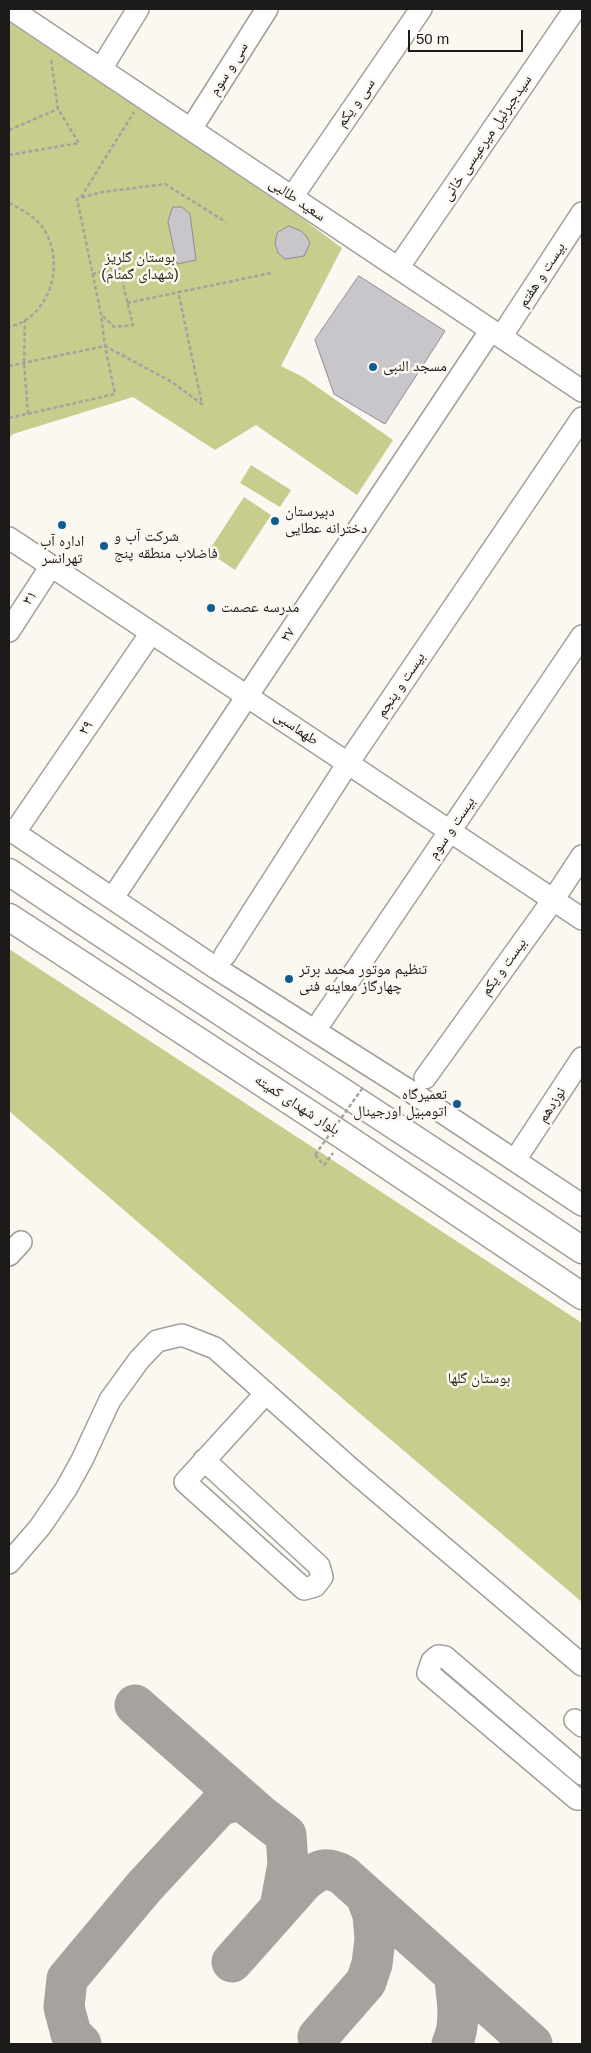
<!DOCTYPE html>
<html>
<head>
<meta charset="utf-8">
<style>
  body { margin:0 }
  #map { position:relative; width:591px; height:2053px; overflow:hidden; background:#fbf8f2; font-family:Arial,sans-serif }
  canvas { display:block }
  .frame { position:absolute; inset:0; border:10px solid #1c1b19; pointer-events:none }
  .scale { position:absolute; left:408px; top:30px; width:115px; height:22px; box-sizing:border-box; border:2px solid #1c1b19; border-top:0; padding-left:6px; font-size:15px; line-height:18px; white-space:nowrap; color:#1c1b19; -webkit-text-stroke:4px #fbf8f2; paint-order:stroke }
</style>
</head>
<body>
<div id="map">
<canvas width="591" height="2053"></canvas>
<div class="frame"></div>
<div class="scale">50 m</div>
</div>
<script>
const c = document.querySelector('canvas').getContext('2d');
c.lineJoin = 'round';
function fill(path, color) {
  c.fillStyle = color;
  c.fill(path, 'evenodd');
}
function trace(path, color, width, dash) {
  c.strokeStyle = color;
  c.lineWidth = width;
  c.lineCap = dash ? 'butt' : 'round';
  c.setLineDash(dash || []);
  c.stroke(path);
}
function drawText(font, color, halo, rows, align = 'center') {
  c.font = font + ' Arial,"Noto Naskh Arabic",sans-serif';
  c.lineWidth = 5;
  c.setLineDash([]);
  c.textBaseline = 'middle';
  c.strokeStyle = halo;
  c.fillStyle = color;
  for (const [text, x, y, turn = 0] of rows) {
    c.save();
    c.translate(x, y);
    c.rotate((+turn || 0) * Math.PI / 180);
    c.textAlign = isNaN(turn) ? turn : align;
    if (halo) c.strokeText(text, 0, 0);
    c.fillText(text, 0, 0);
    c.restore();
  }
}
fill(new Path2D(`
  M 9,22 L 299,216 L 342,248 L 281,366 L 303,377 L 393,440 L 357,495 L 256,425 L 215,450 L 133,397 L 13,434 L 9,438 Z
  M 251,465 L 291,490 L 280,507 L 240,483 Z
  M 244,497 L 271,515 L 235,570 L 208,552 Z
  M 9,949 L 582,1323 L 582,1602 L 357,1411 L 9,1111 Z`), '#c8cc8d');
trace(new Path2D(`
  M 135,1705 L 259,1814
  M 232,1962 L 304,1881 C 319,1869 326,1866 343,1875 L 532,2044
  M 318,2037 L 366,1982 L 372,1964 L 375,1939 L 373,1915 L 366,1896
  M 81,2044 L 71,2034 L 64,2007 L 67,1979 L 144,1887 L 219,1806 L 235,1801 L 246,1804 L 286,1835 L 288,1864 L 280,1908
  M 452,2044 C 462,2023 457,1997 454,1974`), '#a6a39e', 41);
const building = new Path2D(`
  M 173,207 L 182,207 L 190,214 L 196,260 L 177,264 L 168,222 Z
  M 289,226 L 301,231 L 307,237 L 310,243 L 304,256 L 285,259 L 278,253 L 275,243 L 277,233 Z
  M 359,276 L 445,331 L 385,424 L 334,394 L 315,340 Z`);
fill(building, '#c8c6cb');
trace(building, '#8e8b91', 1);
const minor = new Path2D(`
  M 11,9 L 582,391
  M 101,69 L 138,9
  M 191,129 L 267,9
  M 292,197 L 421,9
  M 398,268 L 575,9
  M 501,337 L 582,213
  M 9,538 L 582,919
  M 9,631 L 51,566
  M 21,823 L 151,633
  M 9,829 L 216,968 L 413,1093 L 582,1205
  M 118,890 L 491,330
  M 225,955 L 348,763 L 582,418
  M 322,1020 L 582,636
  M 425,1078 L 553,900 L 582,856
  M 521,1151 L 582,1058
  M 9,1255 L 21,1242
  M 204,1460 L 319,1566 L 322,1577 L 315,1586 L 304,1589 L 185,1482 L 266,1393
  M 9,1563 L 40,1527 L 66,1489 L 82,1460 L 110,1400 L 139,1360 L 157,1341 L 182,1335 L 215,1348 L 351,1469 L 582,1665
  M 575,1720 L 582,1726
  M 582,1774 L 445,1657 L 438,1656 L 432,1661 L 428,1673 L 577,1799 L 582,1799`);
const major = new Path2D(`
  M 9,872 C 199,1000 392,1122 582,1250
  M 9,917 L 345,1137 L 582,1296`);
trace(minor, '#a19f99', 24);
trace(major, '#a19f99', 29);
trace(new Path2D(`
  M 9,130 L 58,109
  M 9,155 L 79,143 L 58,109 L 51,59
  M 81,197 L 134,112
  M 9,203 C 21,209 32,215 41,225 C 67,259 52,317 9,327
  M 92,274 L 119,268 L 133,325 L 114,327 L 101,314
  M 127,303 L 271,273
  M 25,319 L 24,363 L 28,414
  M 9,366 L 105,346 L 172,382 L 202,404 L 178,291
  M 9,418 L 115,394 L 105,346 L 101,314 L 77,199 L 102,192 L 165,184 L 226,222
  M 315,1155 L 324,1165 L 333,1153`), '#a5a39e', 2.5, [4, 2.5]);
trace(minor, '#fff', 21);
trace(major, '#fff', 26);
trace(new Path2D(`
  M 315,1155 L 364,1086`), '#a5a39e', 2.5, [4, 2.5]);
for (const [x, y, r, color] of [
  [373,367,5,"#0f5d90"],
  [275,521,5,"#0f5d90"],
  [62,525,5,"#0f5d90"],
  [104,546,5,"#0f5d90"],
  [211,608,5,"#0f5d90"],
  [289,979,5,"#0f5d90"],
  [457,1104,5,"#0f5d90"]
]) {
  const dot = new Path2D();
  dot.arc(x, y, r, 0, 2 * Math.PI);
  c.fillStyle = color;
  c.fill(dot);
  trace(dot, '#fbf8f2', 2);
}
drawText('15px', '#1c1b19', '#fbf8f2', [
  ["سی و سوم",229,69,-58],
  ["سی و یکم",356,103,-55],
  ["سیدجبرئیل میرعیسی خانی",487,138,-56],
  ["سعید طالبی",297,200,34],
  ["بیست و هفتم",542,275,-57],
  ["۳۱",30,598,-56],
  ["۲۷",288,635,-56],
  ["بیست و پنجم",401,685,-56],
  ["۲۹",86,728,-56],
  ["طهماسبی",296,728,34],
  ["بیست و سوم",452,828,-56],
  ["بیست و یکم",504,967,-54],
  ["بلوار شهدای کمیته",297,1105,33],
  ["نوزدهم",552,1105,-57]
]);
drawText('15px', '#2a2c09', '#fbf8f2', [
  ["بوستان گلریز",140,258],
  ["(شهدای گمنام)",140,275],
  ["بوستان گلها",479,1379]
]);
drawText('15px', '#1c1b19', '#fbf8f2', [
  ["مسجد النبی",383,367],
  ["دبیرستان",285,512],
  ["دخترانه عطایی",285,529],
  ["شرکت آب و",114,537],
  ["فاضلاب منطقه پنج",114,554],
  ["اداره آب",62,542,"center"],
  ["تهرانسر",62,559,"center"],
  ["مدرسه عصمت",221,608],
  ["تنظیم موتور محمد برتر",299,970],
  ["چهارگاز معاینه فنی",299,987],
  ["تعمیرگاه",447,1095,"right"],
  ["اتومبیل اورجینال",447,1112,"right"]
], 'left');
</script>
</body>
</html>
